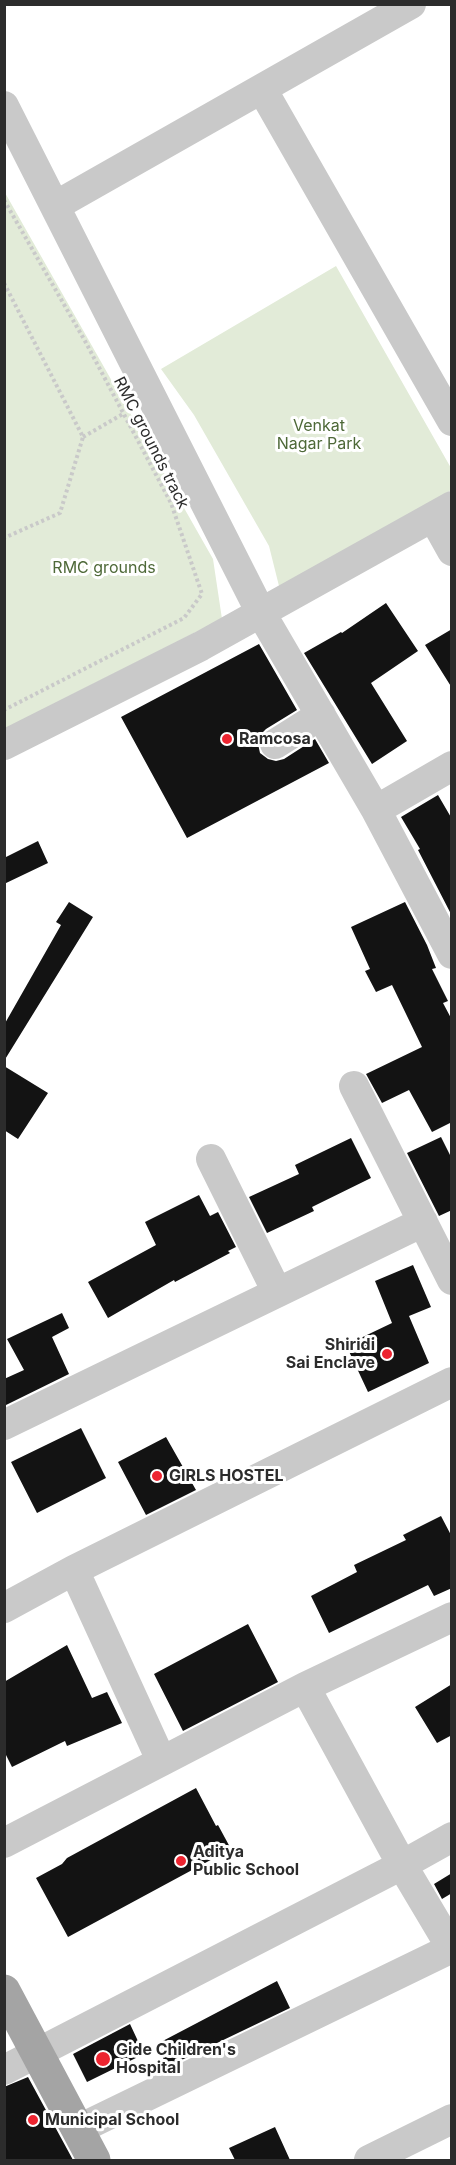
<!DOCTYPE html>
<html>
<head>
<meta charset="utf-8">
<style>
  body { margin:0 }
  #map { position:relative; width:456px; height:2165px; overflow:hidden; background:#fff; font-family:Inter,sans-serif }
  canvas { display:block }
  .frame { position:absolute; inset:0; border:6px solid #2c2c2c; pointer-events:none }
</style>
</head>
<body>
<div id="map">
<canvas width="456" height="2165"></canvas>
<div class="frame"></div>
</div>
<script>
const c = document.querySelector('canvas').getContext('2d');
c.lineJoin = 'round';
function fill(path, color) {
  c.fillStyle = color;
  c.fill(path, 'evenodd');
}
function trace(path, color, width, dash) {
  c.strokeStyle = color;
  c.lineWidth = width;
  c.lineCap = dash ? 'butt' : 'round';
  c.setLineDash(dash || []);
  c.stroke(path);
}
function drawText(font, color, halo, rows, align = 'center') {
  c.font = font + ' Inter,sans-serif';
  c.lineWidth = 6;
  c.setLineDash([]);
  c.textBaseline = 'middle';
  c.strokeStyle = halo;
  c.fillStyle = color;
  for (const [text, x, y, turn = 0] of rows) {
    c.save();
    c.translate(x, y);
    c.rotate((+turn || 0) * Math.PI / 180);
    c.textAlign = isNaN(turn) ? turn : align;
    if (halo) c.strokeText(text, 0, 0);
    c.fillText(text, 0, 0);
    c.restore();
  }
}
fill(new Path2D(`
  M 4,191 L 213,559 L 222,619 L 4,729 Z
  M 336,266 L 451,468 L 451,490 L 391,529 L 280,590 L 269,546 L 194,415 L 161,369 Z`), '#e2ebd8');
fill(new Path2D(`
  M 386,603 L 418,651 L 371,683 L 407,741 L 372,764 L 304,653 L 341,632 L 342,633 Z
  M 452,629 L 452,688 L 425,645 Z
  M 259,644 L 297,710 L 266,729 L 260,735 L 258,744 L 260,753 L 268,759 L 276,761 L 284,759 L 315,739 L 329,763 L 187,838 L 121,717 Z
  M 438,795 L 452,819 L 452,916 L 418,850 L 420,849 L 401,817 Z
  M 38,841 L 48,863 L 4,884 L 4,858 Z
  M 69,902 L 93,917 L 4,1061 L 4,1025 L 61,925 L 56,922 Z
  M 405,902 L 427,945 L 436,968 L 432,969 L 448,1001 L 443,1003 L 452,1020 L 452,1122 L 432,1132 L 409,1090 L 382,1103 L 366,1074 L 422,1047 L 392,985 L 376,992 L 365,971 L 370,969 L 351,927 Z
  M 4,1066 L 48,1093 L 18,1139 L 4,1130 Z
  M 441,1137 L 452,1159 L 452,1210 L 439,1216 L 407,1153 Z
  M 351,1138 L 371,1178 L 312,1207 L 314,1211 L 267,1233 L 249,1197 L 299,1174 L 295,1165 Z
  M 199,1195 L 210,1216 L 218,1212 L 236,1247 L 228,1251 L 230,1253 L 175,1282 L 174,1280 L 108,1318 L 88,1282 L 156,1245 L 145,1222 Z
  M 413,1265 L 431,1307 L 409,1316 L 429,1363 L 368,1392 L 346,1345 L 392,1323 L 375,1281 Z
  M 62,1313 L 69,1328 L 52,1337 L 69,1374 L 4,1406 L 4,1379 L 24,1370 L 7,1339 Z
  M 81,1428 L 106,1478 L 37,1513 L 11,1462 Z
  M 166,1437 L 196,1490 L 146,1515 L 118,1462 Z
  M 441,1516 L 452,1537 L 452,1588 L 434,1596 L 428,1585 L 329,1633 L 311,1596 L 357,1572 L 354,1565 L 406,1540 L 403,1535 Z
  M 248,1624 L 278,1682 L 183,1731 L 154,1674 Z
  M 67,1645 L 92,1698 L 107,1692 L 122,1723 L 67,1746 L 65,1741 L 12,1767 L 4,1751 L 4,1682 Z
  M 452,1684 L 452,1735 L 437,1743 L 415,1707 Z
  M 196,1788 L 216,1826 L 218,1825 L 231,1849 L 68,1937 L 36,1878 L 62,1864 L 67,1858 Z
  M 452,1873 L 452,1893 L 442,1899 L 434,1884 Z
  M 277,1981 L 290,2008 L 167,2067 L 157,2044 Z
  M 130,2024 L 144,2054 L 87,2082 L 73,2054 Z
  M 28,2077 L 73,2160 L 4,2160 L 4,2087 Z
  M 275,2127 L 290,2160 L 235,2160 L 229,2148 Z`), '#131313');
trace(new Path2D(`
  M 4,200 L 85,341 L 171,503 L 202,594 L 184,618 L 4,710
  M 4,283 L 83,437 L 60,513 L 4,538
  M 83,437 L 123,414`), '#c9c9c9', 4, [3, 3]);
trace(new Path2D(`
  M 262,89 L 452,421
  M 4,106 L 261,613 L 376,810 L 452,954
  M 55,206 L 411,4
  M 433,517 L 452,551
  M 275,744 L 321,715
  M 4,745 L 201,646 L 452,506
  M 376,810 L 452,766
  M 354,1086 L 452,1280
  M 211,1159 L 277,1292
  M 4,1425 L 423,1222
  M 74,1570 L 161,1760
  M 4,1608 L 74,1570 L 452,1382
  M 452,1617 L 305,1687 L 402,1865 L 452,1949
  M 4,1843 L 305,1687
  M 4,2070 L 402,1865 L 452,1837
  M 77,2130 L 452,1948
  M 369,2160 L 452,2119`), '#c9c9c9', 30);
trace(new Path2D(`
  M 4,1991 L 94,2160`), '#a4a4a4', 33);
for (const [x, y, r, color] of [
  [227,739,6,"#ed2430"],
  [387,1354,6,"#ed2430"],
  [157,1476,6,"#ed2430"],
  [181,1861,6,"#ed2430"],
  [103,2059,8,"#ed2430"],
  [33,2120,6,"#ed2430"]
]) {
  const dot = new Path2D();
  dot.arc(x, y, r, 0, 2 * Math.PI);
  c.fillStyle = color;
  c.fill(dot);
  trace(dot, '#fff', 2);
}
drawText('16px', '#4e6938', '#fff', [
  ["Venkat",319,426],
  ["Nagar Park",319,444],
  ["RMC grounds",104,568]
]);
drawText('16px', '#2c2c2c', '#fff', [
  ["RMC grounds track",151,443,63]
]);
drawText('bold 16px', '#2c2c2c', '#fff', [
  ["Ramcosa",239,739],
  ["Shiridi",375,1345,"right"],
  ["Sai Enclave",375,1363,"right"],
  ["GIRLS HOSTEL",169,1476],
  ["Aditya",193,1852],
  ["Public School",193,1870],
  ["Gide Children's",116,2050],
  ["Hospital",116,2068],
  ["Municipal School",45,2120]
], 'left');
</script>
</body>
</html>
